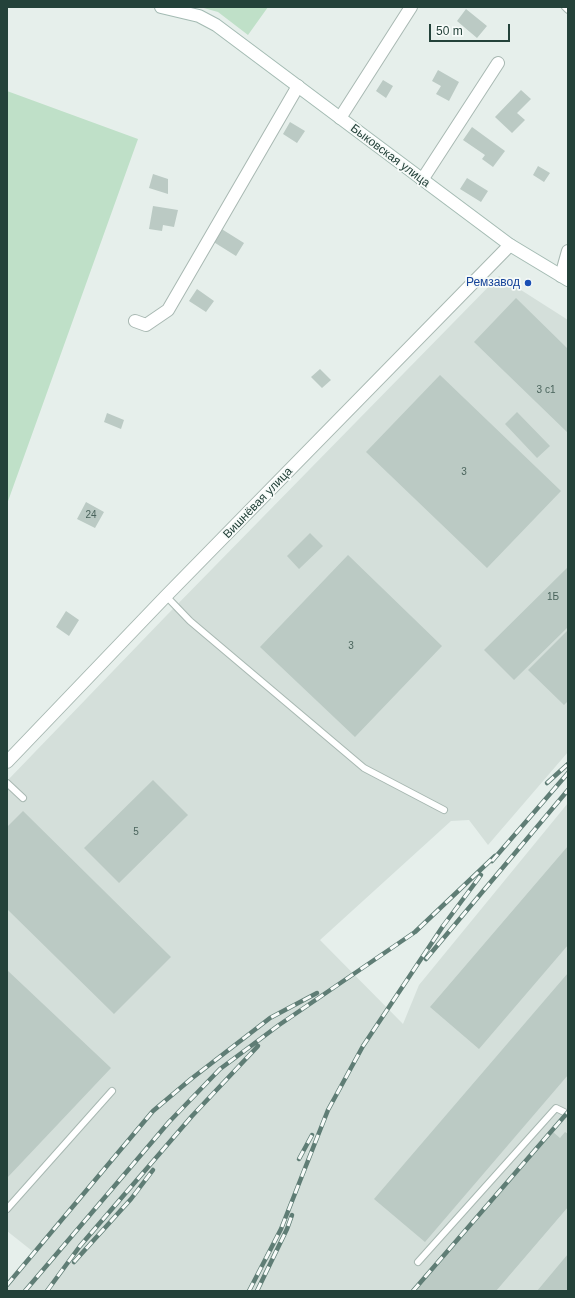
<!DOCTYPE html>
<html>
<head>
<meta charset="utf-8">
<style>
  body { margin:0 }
  #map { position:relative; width:575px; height:1298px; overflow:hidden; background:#e6efeb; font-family:Arial,sans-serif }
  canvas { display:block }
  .frame { position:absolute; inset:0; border:8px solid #24423a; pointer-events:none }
  .scale { position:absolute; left:429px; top:24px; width:81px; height:18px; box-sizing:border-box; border:2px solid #24423a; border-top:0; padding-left:5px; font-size:12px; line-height:14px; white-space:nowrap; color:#24423a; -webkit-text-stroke:3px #f7fbf9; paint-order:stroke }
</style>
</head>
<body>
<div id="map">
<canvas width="575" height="1298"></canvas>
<div class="frame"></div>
<div class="scale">50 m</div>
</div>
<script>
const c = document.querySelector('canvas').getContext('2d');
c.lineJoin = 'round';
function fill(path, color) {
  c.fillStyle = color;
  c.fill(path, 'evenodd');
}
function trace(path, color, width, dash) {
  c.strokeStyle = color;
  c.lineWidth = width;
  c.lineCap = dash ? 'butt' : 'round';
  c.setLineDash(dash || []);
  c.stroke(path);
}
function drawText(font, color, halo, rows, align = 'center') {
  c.font = font + ' Arial,sans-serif';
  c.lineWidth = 3.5;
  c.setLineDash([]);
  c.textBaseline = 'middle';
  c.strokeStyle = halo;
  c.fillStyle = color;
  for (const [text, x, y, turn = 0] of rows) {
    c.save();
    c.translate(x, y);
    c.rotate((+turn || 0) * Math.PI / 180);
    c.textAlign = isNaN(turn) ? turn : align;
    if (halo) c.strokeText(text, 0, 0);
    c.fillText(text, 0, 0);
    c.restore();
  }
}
fill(new Path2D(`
  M 499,276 L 568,320 L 568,752 L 488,845 L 469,820 L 451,821 L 320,940 L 403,1024 L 419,985 L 568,803 L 568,1291 L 7,1291 L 7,1285 L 36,1254 L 7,1231 L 7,781 L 166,616 Z`), '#d4dfda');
fill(new Path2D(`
  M 200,7 L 268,7 L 248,35 L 218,12 Z
  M 7,91 L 138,139 L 7,504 Z`), '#bfe0c8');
fill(new Path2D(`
  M 466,9 L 487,26 L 477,38 L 457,21 Z
  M 438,70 L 459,82 L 449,101 L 436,94 L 441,86 L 432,81 Z
  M 383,80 L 393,86 L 386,98 L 376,91 Z
  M 521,90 L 531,99 L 517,113 L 525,120 L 512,133 L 495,117 Z
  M 290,122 L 305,131 L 297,143 L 283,134 Z
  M 472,127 L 505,151 L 493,167 L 482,159 L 485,155 L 463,140 Z
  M 538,166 L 550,173 L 544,182 L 533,175 Z
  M 153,174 L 168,179 L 168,194 L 149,188 Z
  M 467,178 L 488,191 L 481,202 L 460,189 Z
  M 153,206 L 178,210 L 174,227 L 163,225 L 162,231 L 149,229 Z
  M 220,228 L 244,243 L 236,256 L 212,241 Z
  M 197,289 L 214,301 L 206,312 L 189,301 Z
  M 516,298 L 568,349 L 568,430 L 567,432 L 474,342 Z
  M 320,369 L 331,380 L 322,388 L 311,377 Z
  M 440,375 L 561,491 L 487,568 L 366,452 Z
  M 517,412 L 550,446 L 537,458 L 505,424 Z
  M 107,413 L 124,420 L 121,429 L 104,422 Z
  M 86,502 L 104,512 L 95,528 L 77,519 Z
  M 310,533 L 323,546 L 299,569 L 287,556 Z
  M 348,555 L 442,646 L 355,737 L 260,647 Z
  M 568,567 L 568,627 L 514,680 L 484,650 Z
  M 66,611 L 79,620 L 69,636 L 56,627 Z
  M 568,630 L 568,701 L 564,705 L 528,670 Z
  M 153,780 L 188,815 L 119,883 L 84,848 Z
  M 23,811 L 171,957 L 114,1014 L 7,909 L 7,827 Z
  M 568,846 L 568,945 L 479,1049 L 430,1007 Z
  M 7,970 L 111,1068 L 7,1178 Z
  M 568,973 L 568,1075 L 425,1242 L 374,1199 Z
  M 553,1132 L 560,1138 L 565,1132 L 568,1134 L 568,1207 L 496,1291 L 416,1291 Z
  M 568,1254 L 568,1291 L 537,1291 Z`), '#bbcac4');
const lane = new Path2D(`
  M 565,7 L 568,10
  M 166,596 L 190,621 L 364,768 L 444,810
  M 7,783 L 23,798
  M 7,1209 L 112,1091
  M 418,1262 L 556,1108 L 568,1114`);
const street = new Path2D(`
  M 340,118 L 411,7
  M 422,180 L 498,63
  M 561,276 L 568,251
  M 135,321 L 146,325 L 168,310 L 298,86
  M 7,762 L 166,596 L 510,245`);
const secondary = new Path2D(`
  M 161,7 L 199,16 L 216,25 L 510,245 L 568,280`);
trace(lane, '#a8b8b2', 8);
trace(street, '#a8b8b2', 14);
trace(secondary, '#a4bbb3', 14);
trace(lane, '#fff', 6);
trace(street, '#fff', 12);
trace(secondary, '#fff', 12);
const rail = new Path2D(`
  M 547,783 L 568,764
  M 492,861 L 568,773
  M 426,959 L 568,790
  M 299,1159 L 312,1135
  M 74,1262 L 131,1199 L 153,1170
  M 7,1285 L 153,1111 L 191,1079 L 270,1018 L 317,993
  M 25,1291 L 169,1122 L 220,1069 L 279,1025 L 415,932 L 495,856
  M 47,1291 L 80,1246 L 192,1116 L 258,1046
  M 249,1291 L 281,1229 L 328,1110 L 363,1046 L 443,926 L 481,875
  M 257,1291 L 287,1229 L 292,1215
  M 413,1291 L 568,1112`);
trace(rail, '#5f7d75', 4.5);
trace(rail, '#f7fbf9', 3, [9]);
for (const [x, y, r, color] of [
  [528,283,4,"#1a4fb4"]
]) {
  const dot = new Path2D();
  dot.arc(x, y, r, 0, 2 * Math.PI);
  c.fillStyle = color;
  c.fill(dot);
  trace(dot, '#f7fbf9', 1.5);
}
drawText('10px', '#4a645c', null, [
  ["3 с1",546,390],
  ["3",464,472],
  ["24",91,515],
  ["1Б",553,597],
  ["3",351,646],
  ["5",136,832]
]);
drawText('12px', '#24423a', '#f7fbf9', [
  ["Быковская улица",390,156,37],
  ["Вишнёвая улица",258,503,-46]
]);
drawText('12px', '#164399', '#f7fbf9', [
  ["Ремзавод",520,283]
], 'right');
</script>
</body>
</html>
